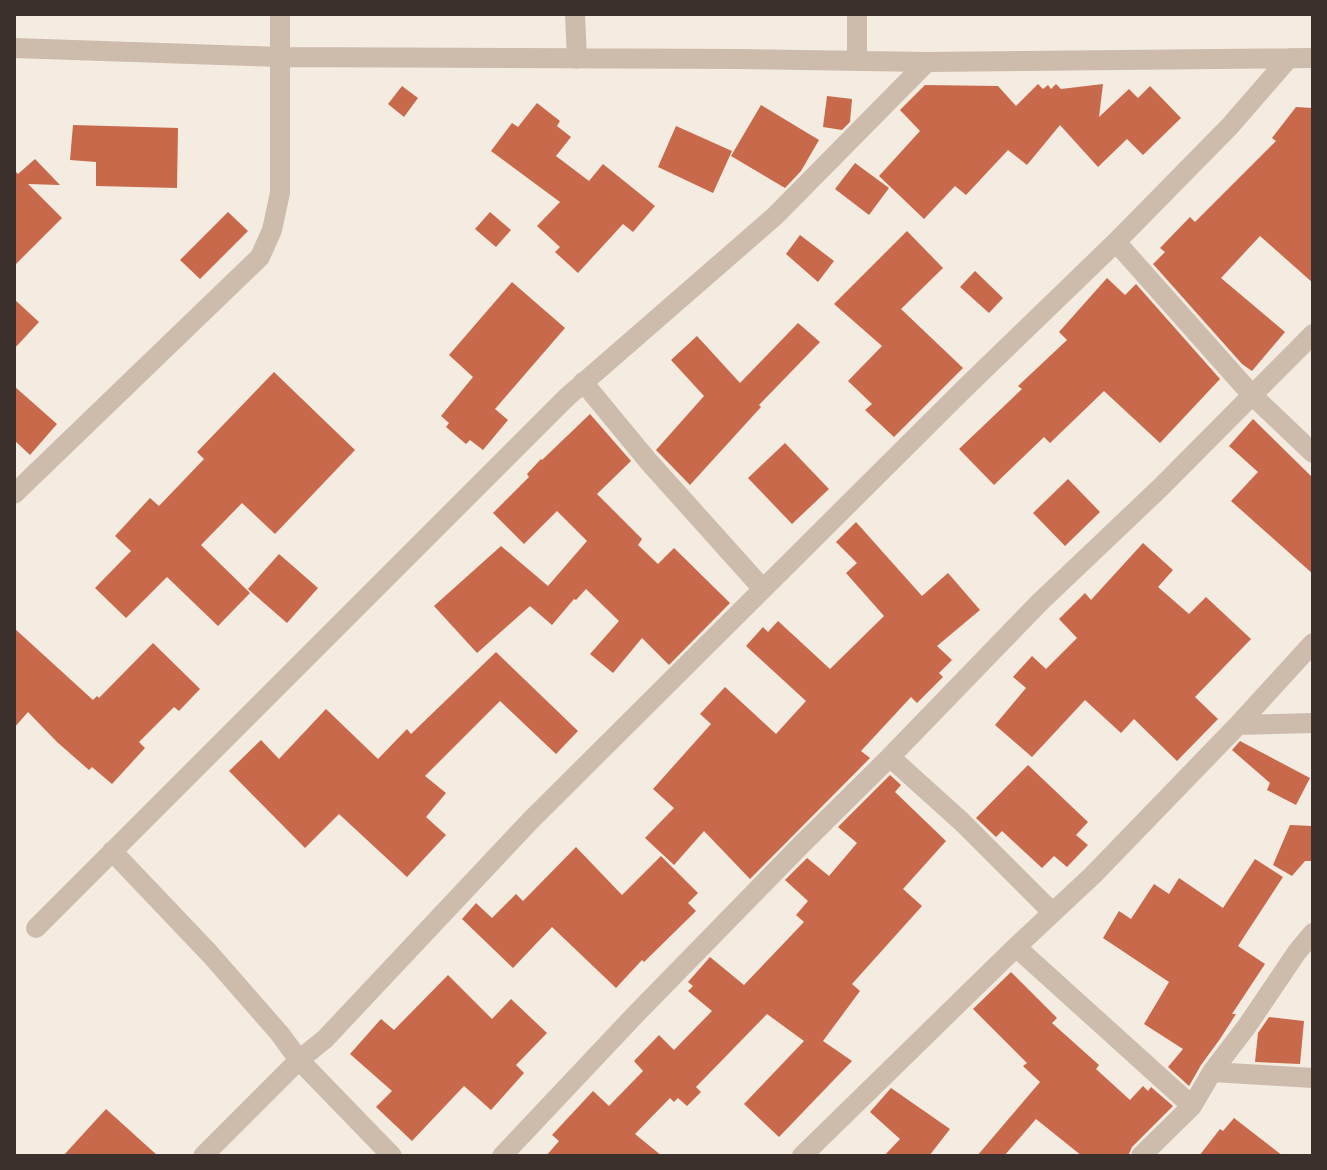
<!DOCTYPE html>
<html>
<head>
<meta charset="utf-8">
<style>
  body { margin:0 }
  #map { position:relative; width:1327px; height:1170px; overflow:hidden; background:#f4ebe1; font-family:"Varela Round",sans-serif }
  canvas { display:block }
  .frame { position:absolute; inset:0; border:16px solid #3b302b; pointer-events:none }
</style>
</head>
<body>
<div id="map">
<canvas width="1327" height="1170"></canvas>
<div class="frame"></div>
</div>
<script>
const c = document.querySelector('canvas').getContext('2d');
c.lineJoin = 'round';
function fill(path, color) {
  c.fillStyle = color;
  c.fill(path, 'evenodd');
}
function trace(path, color, width, dash) {
  c.strokeStyle = color;
  c.lineWidth = width;
  c.lineCap = dash ? 'butt' : 'round';
  c.setLineDash(dash || []);
  c.stroke(path);
}
fill(new Path2D(`
  M 1038,84 L 1043,89 L 1048,85 L 1051,89 L 1056,84 L 1061,89 L 1103,84 L 1099,117 L 1129,89 L 1138,98 L 1150,86 L 1181,118 L 1143,155 L 1127,139 L 1098,167 L 1060,125 L 1027,165 L 1008,150 L 966,195 L 955,186 L 924,219 L 879,176 L 920,131 L 900,110 L 925,85 L 998,86 L 1016,106 Z
  M 402,86 L 418,98 L 404,117 L 388,104 Z
  M 827,96 L 852,99 L 850,122 L 842,130 L 823,127 Z
  M 537,103 L 560,121 L 557,126 L 571,137 L 556,156 L 589,181 L 603,164 L 655,206 L 633,232 L 623,224 L 578,273 L 555,252 L 560,247 L 537,226 L 560,202 L 491,151 L 512,123 L 518,127 Z
  M 761,105 L 819,140 L 801,171 L 785,188 L 731,156 Z
  M 1296,107 L 1313,108 L 1313,283 L 1260,236 L 1221,278 L 1285,332 L 1252,371 L 1242,364 L 1153,264 L 1165,252 L 1160,248 L 1190,217 L 1195,222 L 1276,141 L 1272,138 Z
  M 73,125 L 178,128 L 177,188 L 96,186 L 96,162 L 70,160 Z
  M 676,126 L 732,151 L 713,193 L 658,167 Z
  M 35,159 L 60,185 L 28,184 L 62,218 L 14,266 L 14,170 L 18,174 Z
  M 855,163 L 889,188 L 869,215 L 835,189 Z
  M 228,212 L 248,231 L 200,279 L 180,260 Z
  M 490,212 L 511,230 L 496,247 L 475,229 Z
  M 907,231 L 943,268 L 901,309 L 963,368 L 894,437 L 865,410 L 872,404 L 848,381 L 882,346 L 834,304 Z
  M 800,235 L 834,261 L 818,282 L 786,254 Z
  M 975,271 L 1003,298 L 989,313 L 960,287 Z
  M 1107,278 L 1125,295 L 1136,284 L 1220,379 L 1160,443 L 1104,391 L 1050,443 L 1044,437 L 994,485 L 959,449 L 1022,389 L 1018,386 L 1067,340 L 1059,332 Z
  M 512,282 L 565,328 L 495,409 L 508,420 L 483,450 L 470,440 L 466,444 L 446,427 L 449,423 L 441,416 L 473,377 L 449,355 Z
  M 14,299 L 39,322 L 14,349 Z
  M 798,323 L 820,342 L 759,405 L 761,407 L 690,485 L 656,450 L 704,396 L 671,360 L 697,336 L 740,383 Z
  M 274,372 L 355,450 L 275,534 L 242,503 L 201,545 L 250,593 L 218,626 L 167,577 L 126,618 L 95,588 L 131,551 L 115,536 L 150,498 L 159,506 L 204,459 L 197,452 Z
  M 14,386 L 57,424 L 30,455 L 14,440 Z
  M 590,414 L 631,461 L 597,494 L 642,539 L 638,545 L 658,564 L 674,548 L 730,603 L 669,665 L 642,638 L 613,673 L 590,654 L 619,621 L 586,589 L 576,600 L 574,599 L 552,625 L 530,606 L 477,653 L 434,606 L 501,546 L 548,586 L 587,541 L 557,511 L 524,544 L 493,513 L 529,477 L 527,474 L 541,459 L 542,460 Z
  M 1253,419 L 1313,478 L 1313,574 L 1231,501 L 1258,472 L 1229,446 Z
  M 785,443 L 829,489 L 792,524 L 748,478 Z
  M 1068,479 L 1100,512 L 1065,546 L 1033,513 Z
  M 856,522 L 922,596 L 948,573 L 980,610 L 937,646 L 952,660 L 939,673 L 943,677 L 917,703 L 911,697 L 861,751 L 870,758 L 750,879 L 704,831 L 674,865 L 645,838 L 674,808 L 653,789 L 711,724 L 700,714 L 725,687 L 776,734 L 806,701 L 746,646 L 763,627 L 768,632 L 778,621 L 830,669 L 884,616 L 846,573 L 857,563 L 836,542 Z
  M 1143,543 L 1173,570 L 1158,587 L 1189,614 L 1206,597 L 1251,639 L 1195,697 L 1218,719 L 1177,761 L 1134,719 L 1121,733 L 1085,700 L 1032,757 L 995,725 L 1026,688 L 1013,677 L 1032,656 L 1046,669 L 1077,638 L 1059,619 L 1085,593 L 1091,600 Z
  M 279,554 L 318,588 L 287,623 L 248,589 Z
  M 14,628 L 93,700 L 97,696 L 99,698 L 153,643 L 200,689 L 179,711 L 174,707 L 139,742 L 145,748 L 112,784 L 92,767 L 89,770 L 57,742 L 28,712 L 14,728 Z
  M 496,652 L 578,731 L 556,754 L 500,701 L 425,776 L 446,793 L 426,817 L 446,835 L 407,877 L 339,814 L 305,848 L 229,771 L 261,740 L 279,759 L 326,709 L 378,759 L 407,729 L 411,734 Z
  M 1240,741 L 1310,778 L 1296,805 L 1267,790 L 1270,783 L 1232,750 Z
  M 1028,765 L 1088,822 L 1076,835 L 1088,845 L 1067,867 L 1054,856 L 1042,868 L 1002,831 L 996,837 L 976,818 Z
  M 890,775 L 901,785 L 895,792 L 946,841 L 903,889 L 922,906 L 852,984 L 860,991 L 823,1041 L 852,1061 L 779,1137 L 744,1104 L 804,1041 L 767,1014 L 696,1087 L 701,1092 L 687,1106 L 678,1098 L 674,1102 L 670,1098 L 635,1134 L 662,1156 L 546,1156 L 559,1141 L 552,1135 L 593,1091 L 609,1106 L 643,1071 L 634,1061 L 659,1035 L 674,1050 L 712,1011 L 688,991 L 693,986 L 688,982 L 710,957 L 744,985 L 804,922 L 796,915 L 808,901 L 785,880 L 807,858 L 829,876 L 857,843 L 838,827 Z
  M 1290,825 L 1313,826 L 1313,861 L 1305,861 L 1292,876 L 1273,865 Z
  M 576,847 L 622,895 L 661,856 L 698,893 L 688,903 L 696,911 L 644,962 L 642,960 L 616,988 L 552,927 L 513,968 L 462,919 L 476,903 L 492,918 L 516,894 L 523,901 Z
  M 1255,859 L 1283,877 L 1238,946 L 1265,964 L 1232,1014 L 1236,1014 L 1220,1039 L 1201,1065 L 1189,1086 L 1168,1067 L 1183,1049 L 1144,1024 L 1169,982 L 1103,938 L 1119,911 L 1131,919 L 1154,884 L 1169,894 L 1179,878 L 1223,908 Z
  M 1011,972 L 1057,1018 L 1052,1023 L 1099,1065 L 1096,1069 L 1130,1100 L 1143,1086 L 1148,1091 L 1151,1087 L 1173,1106 L 1132,1147 L 1128,1156 L 1082,1156 L 1036,1119 L 1004,1156 L 977,1156 L 1040,1082 L 1023,1066 L 1027,1063 L 973,1009 Z
  M 448,975 L 492,1019 L 511,999 L 547,1033 L 516,1065 L 524,1073 L 491,1110 L 464,1086 L 412,1141 L 376,1107 L 392,1091 L 350,1054 L 381,1019 L 394,1030 Z
  M 1269,1017 L 1304,1021 L 1300,1064 L 1255,1062 L 1258,1033 Z
  M 891,1088 L 950,1129 L 929,1156 L 884,1156 L 900,1139 L 870,1112 Z
  M 106,1109 L 158,1156 L 63,1156 Z
  M 1234,1118 L 1283,1156 L 1199,1156 L 1220,1129 L 1223,1131 Z`), '#c8694b');
trace(new Path2D(`
  M 575,14 L 577,59
  M 857,14 L 857,60
  M 14,48 L 280,57 L 739,59 L 927,62 L 1313,58
  M 1116,242 L 1252,395 L 1313,453
  M 583,382 L 649,462 L 763,589
  M 14,494 L 260,257 L 272,230 L 280,193 L 280,14
  M 1238,725 L 1313,723
  M 890,757 L 962,822 L 1052,912
  M 112,851 L 210,954 L 280,1034 L 299,1060 L 392,1156
  M 36,928 L 567,397 L 775,216 L 927,62
  M 1016,947 L 1192,1106
  M 1212,1072 L 1313,1078
  M 203,1156 L 299,1060 L 325,1039 L 530,821 L 966,387 L 1116,242 L 1230,126 L 1289,58
  M 502,1156 L 635,1015 L 802,844 L 890,757 L 1039,603 L 1161,487 L 1313,334
  M 802,1156 L 1016,947 L 1093,875 L 1238,725 L 1313,643
  M 1141,1156 L 1192,1106 L 1212,1072 L 1247,1026 L 1297,952 L 1313,933`), '#cdbbac', 20);
</script>
</body>
</html>
